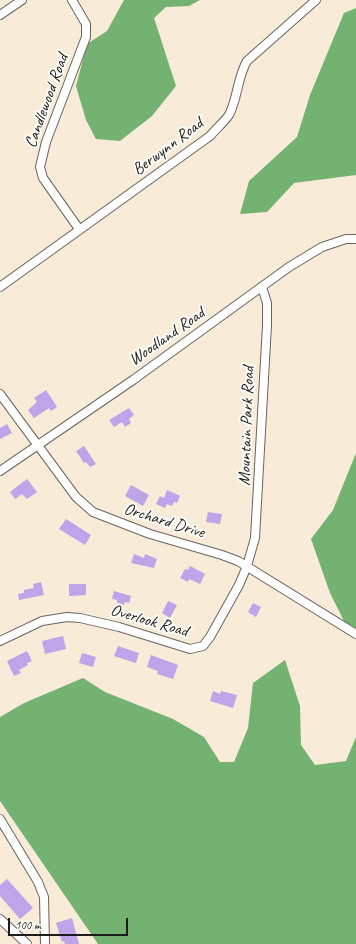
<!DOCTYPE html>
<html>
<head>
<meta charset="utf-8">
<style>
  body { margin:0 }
  #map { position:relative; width:356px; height:944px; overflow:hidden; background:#f8ebd8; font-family:Caveat,sans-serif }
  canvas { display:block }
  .scale { position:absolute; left:8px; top:918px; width:120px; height:18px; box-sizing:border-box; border:2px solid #1c1c1c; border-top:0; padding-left:5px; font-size:12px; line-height:14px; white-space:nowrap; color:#1c1c1c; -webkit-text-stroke:3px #fdfcf7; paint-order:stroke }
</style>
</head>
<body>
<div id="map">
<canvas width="356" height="944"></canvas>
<div class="scale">100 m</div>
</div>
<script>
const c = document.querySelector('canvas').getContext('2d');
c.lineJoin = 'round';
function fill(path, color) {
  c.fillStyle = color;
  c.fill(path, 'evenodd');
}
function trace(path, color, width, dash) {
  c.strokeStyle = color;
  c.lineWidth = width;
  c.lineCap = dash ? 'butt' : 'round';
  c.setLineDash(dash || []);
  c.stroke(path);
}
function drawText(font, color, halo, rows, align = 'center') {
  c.font = font + ' Caveat,sans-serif';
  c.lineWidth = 4;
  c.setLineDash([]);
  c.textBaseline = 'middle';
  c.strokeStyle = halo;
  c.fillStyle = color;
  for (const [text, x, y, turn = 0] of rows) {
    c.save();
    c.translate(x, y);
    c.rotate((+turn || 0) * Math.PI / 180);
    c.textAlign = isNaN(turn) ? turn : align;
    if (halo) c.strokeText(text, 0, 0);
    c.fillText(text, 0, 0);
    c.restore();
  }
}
fill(new Path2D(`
  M 124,0 L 200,0 L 189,6 L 166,7 L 154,18 L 176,86 L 152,116 L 120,141 L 96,139 L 86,120 L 76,86 L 87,44 L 107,31 Z
  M 356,8 L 356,175 L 294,183 L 267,212 L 240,214 L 249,181 L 297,137 L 310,95 L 344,13 Z
  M 356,453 L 356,628 L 344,621 L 330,593 L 311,539 L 333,510 Z
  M 285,660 L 300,706 L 301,745 L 315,765 L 346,761 L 356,737 L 356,944 L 98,944 L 0,801 L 0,717 L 24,703 L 83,678 L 105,692 L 173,719 L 204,737 L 220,762 L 234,762 L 248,728 L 253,683 Z`), '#74b272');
fill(new Path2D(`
  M 46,390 L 57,407 L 51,411 L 49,408 L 34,418 L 28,410 L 37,402 L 34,398 Z
  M 129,408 L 134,415 L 129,419 L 131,423 L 125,427 L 122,422 L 114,427 L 109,420 Z
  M 7,424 L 12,433 L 0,439 L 0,428 Z
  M 84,446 L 96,464 L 90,467 L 86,462 L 84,463 L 76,451 Z
  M 27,479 L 37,492 L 27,499 L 22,494 L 15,499 L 10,492 Z
  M 131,485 L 149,495 L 143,506 L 125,496 Z
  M 167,490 L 180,496 L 177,503 L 174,502 L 172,506 L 167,504 L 165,508 L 156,504 L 160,496 L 164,498 Z
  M 208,512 L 222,514 L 220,524 L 206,522 Z
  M 66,519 L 91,535 L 85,545 L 59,529 Z
  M 134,554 L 144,558 L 145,554 L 157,559 L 154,568 L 131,563 Z
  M 190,566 L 205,574 L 200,584 L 189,579 L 188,582 L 180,578 L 185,569 L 188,570 Z
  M 41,582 L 44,595 L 19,600 L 18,594 L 24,593 L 24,590 L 34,588 L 33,584 Z
  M 69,584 L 86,584 L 86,595 L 69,596 Z
  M 114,591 L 131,596 L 129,603 L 125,602 L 124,605 L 117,603 L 117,600 L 112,599 Z
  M 168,601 L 177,605 L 170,618 L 162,613 Z
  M 253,603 L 261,607 L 256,617 L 248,612 Z
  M 63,636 L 66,649 L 45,654 L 42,641 Z
  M 118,646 L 139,653 L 136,663 L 114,656 Z
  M 27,651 L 32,661 L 27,663 L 28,665 L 19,670 L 21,673 L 14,676 L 7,661 Z
  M 82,653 L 96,657 L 93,667 L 79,663 Z
  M 151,655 L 178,665 L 173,679 L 157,674 L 158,671 L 147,667 Z
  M 213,691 L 220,694 L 221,691 L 237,695 L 233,708 L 210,701 Z
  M 7,879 L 33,908 L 20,919 L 0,896 L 0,885 Z
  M 72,918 L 79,944 L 65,944 L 64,941 L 62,942 L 56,923 Z`), '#bea4e9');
const street = new Path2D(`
  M 72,0 L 86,24 L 86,37 L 46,142 L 40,167 L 43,178 L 79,229
  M 0,15 L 22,0
  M 0,287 L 210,136 C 216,129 224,122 229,115 C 238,98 237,78 247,61 L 316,0
  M 0,394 L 76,497 L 93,512 L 150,534 L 222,555 L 238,561 L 356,634
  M 0,471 L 133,380 L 289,267 L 322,247 L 346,239 L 356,239
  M 0,641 L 42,621 L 67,617 L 80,618 L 119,627 L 190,649 L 203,646 L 210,637 L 239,585 L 247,566 L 255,538 L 267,325 L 267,303 L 262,287
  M 0,819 L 38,882 L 44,897 L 45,944
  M 0,919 L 27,944`);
trace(street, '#69645e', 10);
trace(street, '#fff', 8);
drawText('17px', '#1c1c1c', '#fdfcf7', [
  ["Candlewood Road",47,101,-70],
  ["Berwynn Road",168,147,-37],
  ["Woodland Road",167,337,-35],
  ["Mountain Park Road",247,426,-88],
  ["Orchard Drive",164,521,17],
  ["Overlook Road",149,621,16]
]);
</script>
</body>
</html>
